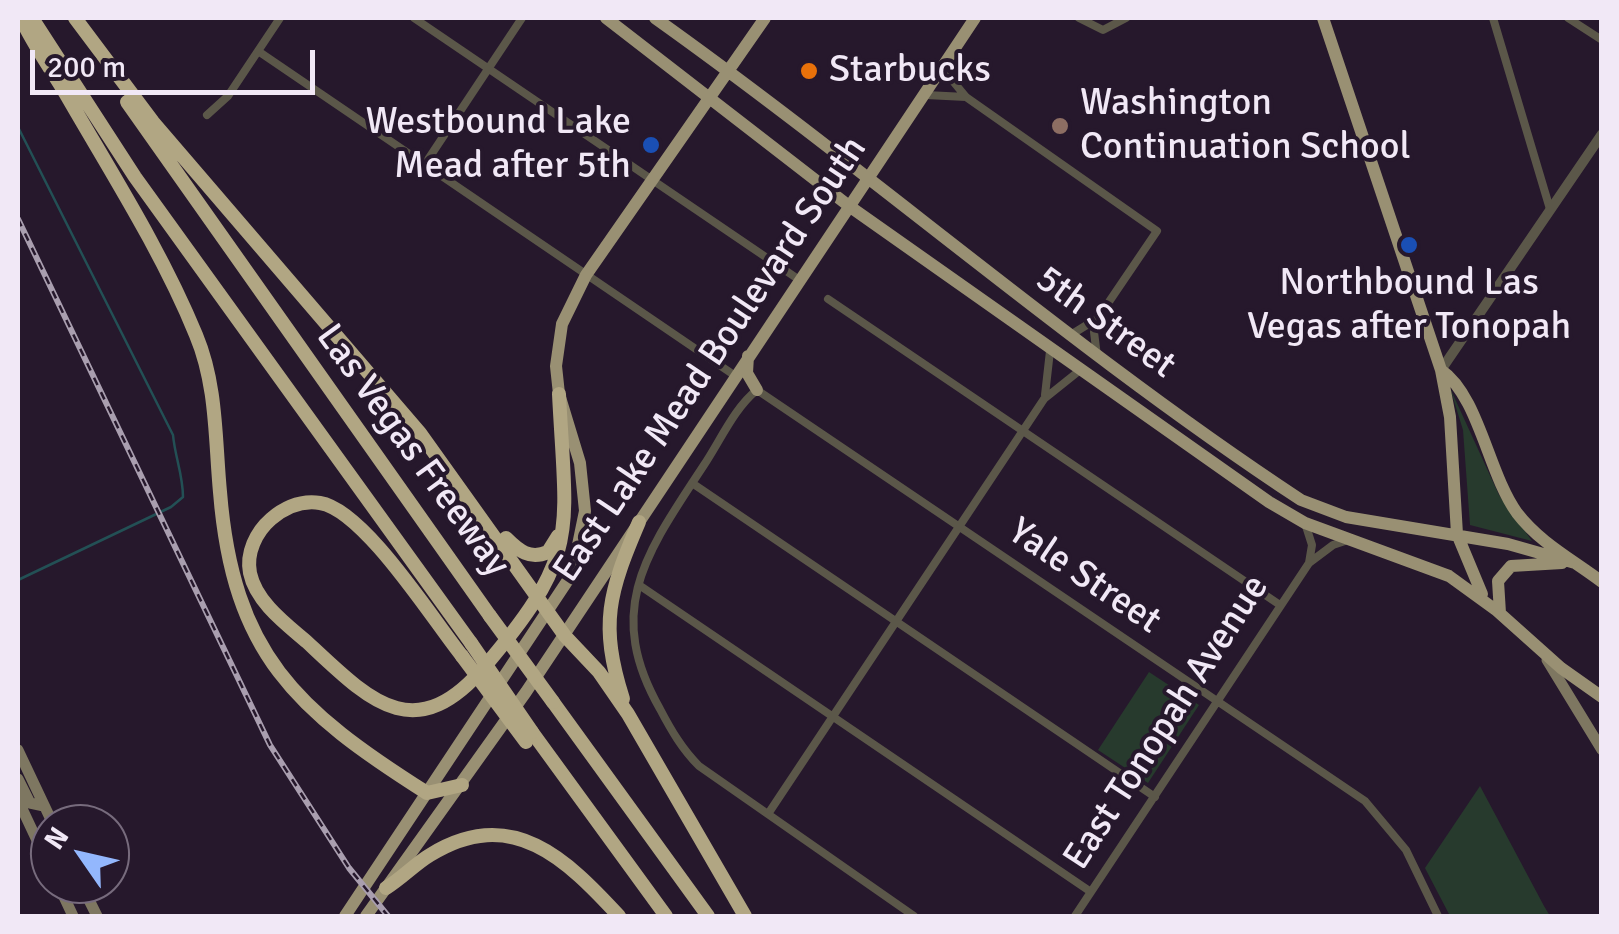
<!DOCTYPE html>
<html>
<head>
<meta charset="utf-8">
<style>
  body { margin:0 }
  #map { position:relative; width:1619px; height:934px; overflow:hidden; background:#26182c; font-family:Signika,sans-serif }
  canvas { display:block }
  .frame { position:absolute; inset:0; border:20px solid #f1e8f6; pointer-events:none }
  .north { position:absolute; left:30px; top:804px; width:100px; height:100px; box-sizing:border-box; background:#26182c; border:2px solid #776b7d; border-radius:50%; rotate:304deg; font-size:28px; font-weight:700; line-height:40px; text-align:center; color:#f1e8f6 }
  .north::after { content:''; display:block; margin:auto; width:35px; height:45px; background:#93b7fd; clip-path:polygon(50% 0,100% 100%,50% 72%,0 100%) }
  .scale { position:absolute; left:30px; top:50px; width:285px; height:45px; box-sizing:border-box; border:5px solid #f1e8f6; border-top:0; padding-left:12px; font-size:30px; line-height:35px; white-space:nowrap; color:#f1e8f6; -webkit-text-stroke:8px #26182c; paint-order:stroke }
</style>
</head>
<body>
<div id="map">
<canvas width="1619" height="934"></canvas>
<div class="frame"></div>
<div class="north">N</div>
<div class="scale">200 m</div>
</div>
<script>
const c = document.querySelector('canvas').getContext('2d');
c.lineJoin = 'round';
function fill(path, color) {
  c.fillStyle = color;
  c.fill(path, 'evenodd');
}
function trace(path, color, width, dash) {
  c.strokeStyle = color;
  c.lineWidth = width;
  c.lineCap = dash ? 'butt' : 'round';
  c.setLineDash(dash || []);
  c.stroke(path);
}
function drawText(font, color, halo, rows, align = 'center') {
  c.font = font + ' Signika,sans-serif';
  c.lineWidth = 8;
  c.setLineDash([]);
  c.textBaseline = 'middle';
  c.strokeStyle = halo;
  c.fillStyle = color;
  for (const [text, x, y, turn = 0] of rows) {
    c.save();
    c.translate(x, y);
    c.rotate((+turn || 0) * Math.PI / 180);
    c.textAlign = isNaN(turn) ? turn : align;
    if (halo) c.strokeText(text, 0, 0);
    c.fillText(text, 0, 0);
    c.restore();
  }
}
fill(new Path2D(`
  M 1450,388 L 1499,495 L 1532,541 L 1470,525 L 1463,430 Z
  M 1149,672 L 1199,705 L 1148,783 L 1098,750 Z
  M 1480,786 L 1544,906 L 1550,916 L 1450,916 L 1425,868 Z`), '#273a2d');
trace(new Path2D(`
  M 18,127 L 173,435 C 175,457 183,475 183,497 L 171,507 L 18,580`), '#235055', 2.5);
trace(new Path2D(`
  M 414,18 L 798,279
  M 1079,18 L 1103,30 L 1126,18
  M 1493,18 L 1550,209
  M 1568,18 L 1602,40
  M 258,51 L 734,375
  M 946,61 L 952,80 L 966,97 L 1157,231 L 1098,318 L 1094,332 L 1097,356
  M 926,95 L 966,97
  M 207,115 L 228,96 L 280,18
  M 425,164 L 522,18
  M 828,299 L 1280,605
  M 1069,336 L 1098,318
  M 1045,395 L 1050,351
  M 692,483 L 1155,797
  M 1305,523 L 1312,545 L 1309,563
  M 639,585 L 1091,892
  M 768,814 L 1044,399 L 1079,371
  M 914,916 L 699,766 C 682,749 671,730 660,709 C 603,609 647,552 704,465 C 720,441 735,407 757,390 L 1365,801 L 1406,850 L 1438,916
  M 1075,916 L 1309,563 L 1333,545 L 1348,540`), '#5b5749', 8);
trace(new Path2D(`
  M 1441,370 L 1602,134`), '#5b5749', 10);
trace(new Path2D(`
  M 1547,660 L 1602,750
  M 18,750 L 53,824
  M 18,779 L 30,803 L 44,806
  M 18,800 L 50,868
  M 58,884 L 73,916
  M 81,884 L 97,916`), '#7e7761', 11);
trace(new Path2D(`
  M 606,18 L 849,206 L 1269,502 L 1305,523 L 1449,576 L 1500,613
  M 655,18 C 874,174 1076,352 1301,500 L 1346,517 L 1508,544 L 1575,563
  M 1323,18 L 1441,370 L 1450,417 L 1457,534 L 1482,594
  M 748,356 L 747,373 L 757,390
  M 1441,370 C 1479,396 1488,473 1517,513 C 1540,543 1573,560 1602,582
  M 1495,609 L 1561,668 L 1602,697
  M 1500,613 L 1498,581 L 1511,566 L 1562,563
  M 345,916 L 572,574 L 585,511 L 580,463 L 559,394 L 556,366 L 562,324 L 586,275 L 765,18
  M 366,916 L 526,692 L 975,18`), '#999073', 12);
trace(new Path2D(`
  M 21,18 C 33,45 52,70 67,96 C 112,174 162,252 196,335 C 217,385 215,439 220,492 C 233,654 296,710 427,793 L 462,785
  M 32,18 L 135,177 L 471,643
  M 75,18 L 153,122 L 420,433 L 565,636 L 599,672 L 628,714 L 745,916
  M 127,102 L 490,616
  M 506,538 C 519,551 530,560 548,552 L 558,536
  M 462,656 C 433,620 364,510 320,503 C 301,500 284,508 271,519 C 256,532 246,553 250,573 C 256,602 286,624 307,642 C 370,701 415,749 486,665 C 581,553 566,533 559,394
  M 623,699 C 599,624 609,592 639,522
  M 553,702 L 708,916
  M 532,732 L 666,916
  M 386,888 C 402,878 415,864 430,855 C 512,804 567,860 619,916`), '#b1a683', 14);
const rail = new Path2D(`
  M 18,219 L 270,745 L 349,868 L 388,916`);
trace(rail, '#a99eaf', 6);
trace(rail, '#26182c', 2.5, [8]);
trace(new Path2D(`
  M 490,616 L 553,702
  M 471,643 L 532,732
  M 462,656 L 526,742`), '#b1a683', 14);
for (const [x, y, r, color] of [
  [809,71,10,"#e8710a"],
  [1060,126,10,"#8d6e63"],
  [651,145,10,"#1a4fb4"],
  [1409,245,10,"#1a4fb4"]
]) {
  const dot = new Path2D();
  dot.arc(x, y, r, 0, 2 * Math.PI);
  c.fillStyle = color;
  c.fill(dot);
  trace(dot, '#26182c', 4);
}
drawText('38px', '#f1e8f6', '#26182c', [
  ["Starbucks",829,71],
  ["Washington",1080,104],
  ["Continuation School",1080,148],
  ["Westbound Lake",631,123,"right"],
  ["Mead after 5th",631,167,"right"],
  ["Northbound Las",1409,284,"center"],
  ["Vegas after Tonopah",1409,328,"center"]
], 'left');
drawText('38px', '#f1e8f6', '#26182c', [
  ["5th Street",1105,323,36],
  ["East Lake Mead Boulevard South",711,360,-56],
  ["Las Vegas Freeway",412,451,54],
  ["Yale Street",1084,577,34],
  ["East Tonopah Avenue",1167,723,-57]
]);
</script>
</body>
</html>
